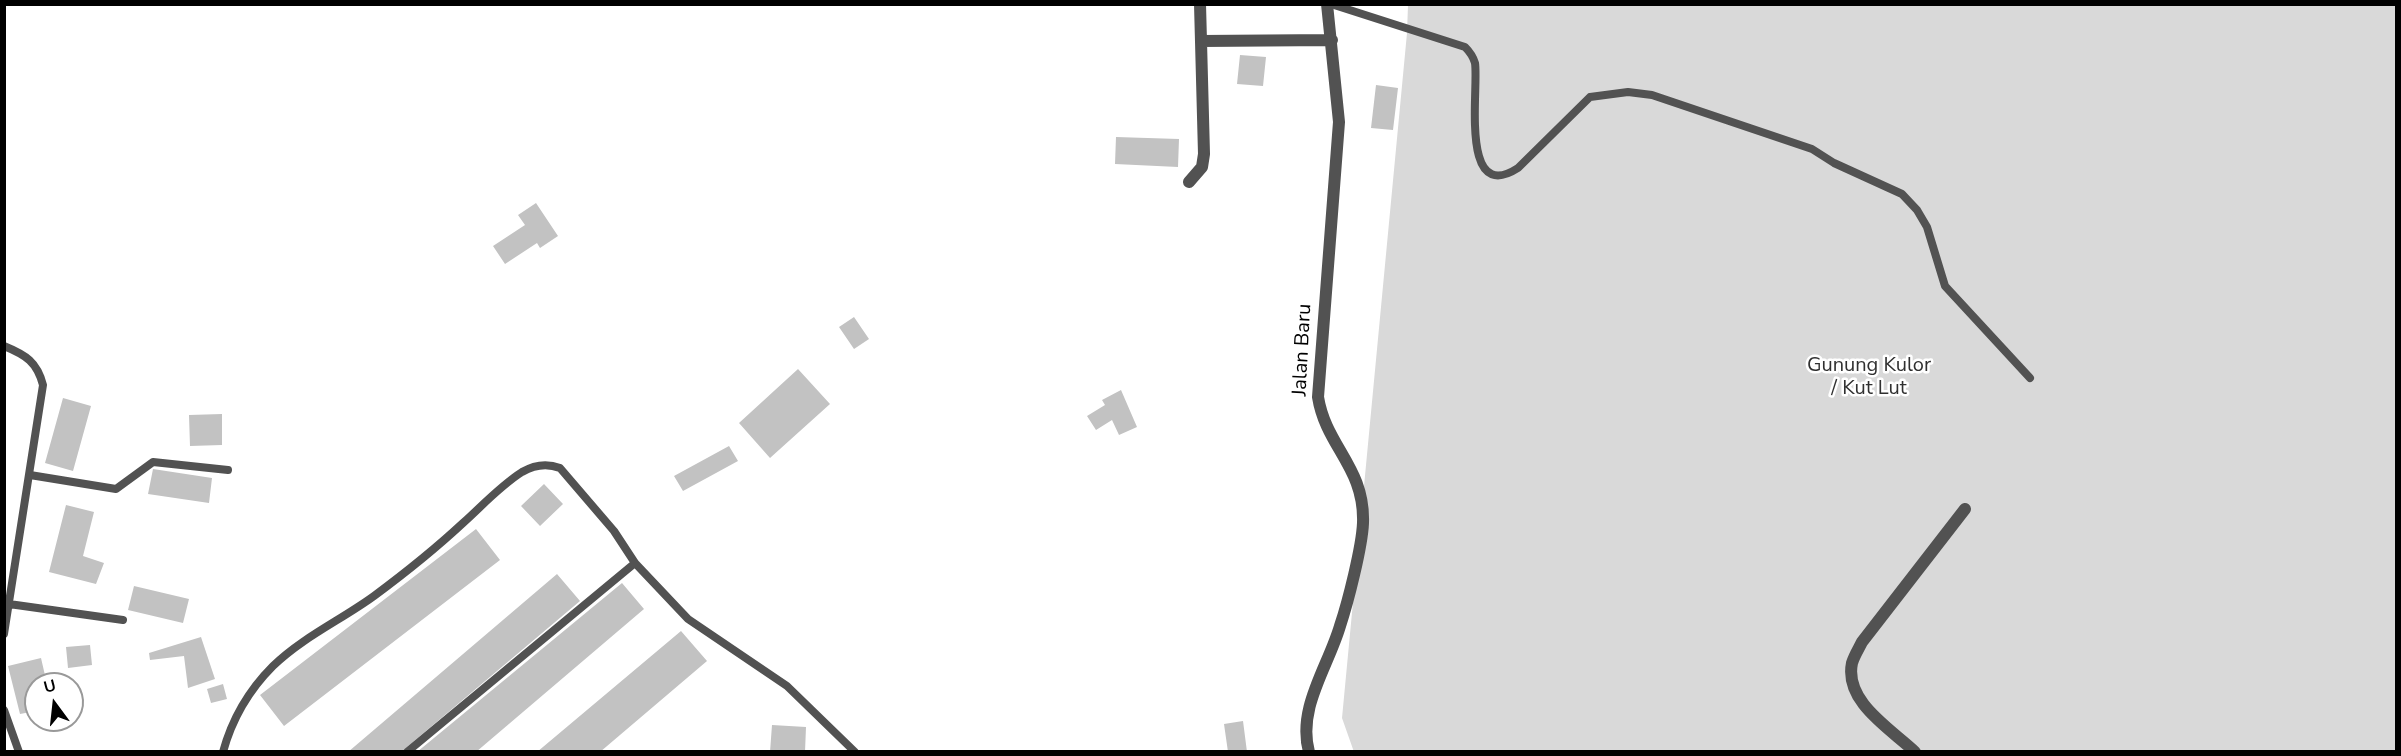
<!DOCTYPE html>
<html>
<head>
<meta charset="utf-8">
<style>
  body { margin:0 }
  #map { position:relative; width:2401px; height:756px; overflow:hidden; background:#fff; font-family:"Nunito Sans",sans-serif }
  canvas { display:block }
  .frame { position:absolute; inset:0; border:6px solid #000; pointer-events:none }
  .north { position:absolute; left:24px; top:672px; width:60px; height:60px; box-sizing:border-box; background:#fff; border:2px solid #999; border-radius:50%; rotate:345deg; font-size:16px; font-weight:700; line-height:24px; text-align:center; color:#000 }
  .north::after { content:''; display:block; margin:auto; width:21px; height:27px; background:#000; clip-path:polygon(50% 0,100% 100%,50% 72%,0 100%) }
</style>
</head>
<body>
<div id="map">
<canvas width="2401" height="756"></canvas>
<div class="frame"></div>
<div class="north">U</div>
</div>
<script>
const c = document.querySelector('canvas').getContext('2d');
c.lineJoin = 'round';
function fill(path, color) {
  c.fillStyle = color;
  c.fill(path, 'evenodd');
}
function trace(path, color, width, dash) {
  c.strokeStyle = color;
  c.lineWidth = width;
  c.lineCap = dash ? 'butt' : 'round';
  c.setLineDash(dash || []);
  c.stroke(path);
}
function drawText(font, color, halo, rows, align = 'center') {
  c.font = font + ' "Nunito Sans",sans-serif';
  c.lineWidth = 5;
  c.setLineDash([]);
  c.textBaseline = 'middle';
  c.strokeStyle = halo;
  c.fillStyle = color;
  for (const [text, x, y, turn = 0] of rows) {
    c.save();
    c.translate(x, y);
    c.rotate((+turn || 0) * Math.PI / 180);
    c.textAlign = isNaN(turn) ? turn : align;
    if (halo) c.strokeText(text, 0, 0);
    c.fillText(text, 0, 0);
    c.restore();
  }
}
fill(new Path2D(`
  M 1408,5 L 2396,5 L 2396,751 L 1354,752 L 1342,718 L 1407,33 Z`), '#d9d9d9');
fill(new Path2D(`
  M 1240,55 L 1266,57 L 1263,86 L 1237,84 Z
  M 1376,85 L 1398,88 L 1393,130 L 1371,128 Z
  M 1116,137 L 1179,139 L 1178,167 L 1115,164 Z
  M 536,203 L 558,236 L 540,248 L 537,243 L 505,264 L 493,246 L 525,225 L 518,215 Z
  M 854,317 L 869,339 L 854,349 L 839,327 Z
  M 798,369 L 830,404 L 770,458 L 739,423 Z
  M 1121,390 L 1137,427 L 1119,435 L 1112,420 L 1096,430 L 1087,416 L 1105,405 L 1102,400 Z
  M 63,398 L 91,406 L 73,471 L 45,463 Z
  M 222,414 L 222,445 L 190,446 L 189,415 Z
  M 729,446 L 738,461 L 683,491 L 674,476 Z
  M 153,469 L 212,478 L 209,503 L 148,494 Z
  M 544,484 L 563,504 L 540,526 L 521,506 Z
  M 66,505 L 94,512 L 83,556 L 104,563 L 96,584 L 49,572 Z
  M 476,529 L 500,560 L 284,726 L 260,695 Z
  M 557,574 L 580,601 L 401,752 L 348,752 Z
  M 622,583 L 644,609 L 476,752 L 417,752 Z
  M 134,586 L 189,599 L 183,623 L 128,610 Z
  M 681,631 L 707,661 L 600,752 L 537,752 Z
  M 201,637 L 215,679 L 188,688 L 184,656 L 150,660 L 149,653 Z
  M 90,645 L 92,665 L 68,668 L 66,647 Z
  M 41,658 L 47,684 L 36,684 L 36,711 L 20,714 L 8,666 Z
  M 223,684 L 227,699 L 211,703 L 207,689 Z
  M 1243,721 L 1247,752 L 1228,752 L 1224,724 Z
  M 772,725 L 806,727 L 805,752 L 770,752 Z`), '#c2c2c2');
trace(new Path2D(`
  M 1331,4 L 1465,47 C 1470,52 1473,56 1475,63 C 1479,88 1459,206 1518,168 L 1590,97 L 1628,92 L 1652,95 L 1812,149 L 1834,163 L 1902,194 L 1917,210 L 1927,227 L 1945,286 L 2030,378
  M 4,346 C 26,355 37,362 43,385 L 4,634
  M 30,475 L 116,489 L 153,462 L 228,470
  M 9,604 L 123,620
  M 4,710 L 19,752
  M 223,752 C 232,719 249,690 273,666 C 303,637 341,620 374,596 C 405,573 435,549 463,523 C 482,506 500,486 522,472 C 534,465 547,463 560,468 L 614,531 L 635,563 L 688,619 L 787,686 L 855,752
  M 407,752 L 635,563`), '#525252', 8);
trace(new Path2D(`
  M 1201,41 L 1332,40
  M 1189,182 L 1202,167 L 1204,154 L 1200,4
  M 1309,752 C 1297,708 1328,667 1340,626 C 1348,602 1362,547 1363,523 C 1365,467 1326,447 1318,397 L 1339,122 L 1327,4
  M 1915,752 C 1891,729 1844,702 1852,663 C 1854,656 1859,648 1862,642 L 1965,509`), '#525252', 12);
drawText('20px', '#000', '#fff', [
  ["Jalan Baru",1303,350,-87]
]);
drawText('20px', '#303030', '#fff', [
  ["Gunung Kulor",1869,366],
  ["/ Kut Lut",1869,389]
]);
</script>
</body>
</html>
